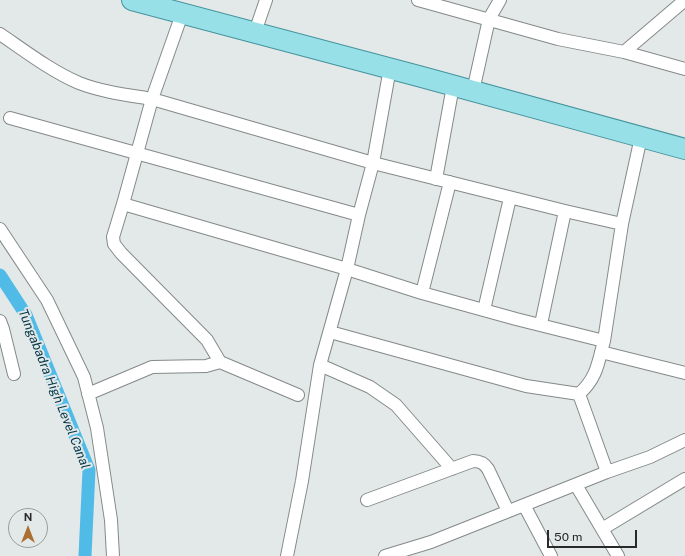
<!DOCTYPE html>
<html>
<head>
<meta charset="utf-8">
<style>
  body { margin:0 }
  #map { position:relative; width:685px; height:556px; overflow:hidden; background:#e3e9e8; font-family:"Public Sans",sans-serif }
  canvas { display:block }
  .north { position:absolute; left:8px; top:508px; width:40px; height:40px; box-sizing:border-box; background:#e3e9e8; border:1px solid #989d9c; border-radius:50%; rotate:0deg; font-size:11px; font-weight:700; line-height:16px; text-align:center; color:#282a2a }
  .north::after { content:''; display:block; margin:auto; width:14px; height:18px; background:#ab7031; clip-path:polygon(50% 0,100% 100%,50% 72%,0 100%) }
  .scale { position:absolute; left:547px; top:530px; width:90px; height:18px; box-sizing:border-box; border:2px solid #282a2a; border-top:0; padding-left:5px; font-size:12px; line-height:14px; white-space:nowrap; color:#282a2a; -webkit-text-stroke:3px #e3e9e8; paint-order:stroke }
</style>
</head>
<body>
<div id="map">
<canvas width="685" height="556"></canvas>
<div class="north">N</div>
<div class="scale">50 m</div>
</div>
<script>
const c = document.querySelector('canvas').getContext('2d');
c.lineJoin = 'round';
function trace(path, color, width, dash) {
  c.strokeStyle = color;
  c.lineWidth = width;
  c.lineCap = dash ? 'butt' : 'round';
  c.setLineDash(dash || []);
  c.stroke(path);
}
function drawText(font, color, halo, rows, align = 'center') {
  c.font = font + ' "Public Sans",sans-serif';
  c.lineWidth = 4;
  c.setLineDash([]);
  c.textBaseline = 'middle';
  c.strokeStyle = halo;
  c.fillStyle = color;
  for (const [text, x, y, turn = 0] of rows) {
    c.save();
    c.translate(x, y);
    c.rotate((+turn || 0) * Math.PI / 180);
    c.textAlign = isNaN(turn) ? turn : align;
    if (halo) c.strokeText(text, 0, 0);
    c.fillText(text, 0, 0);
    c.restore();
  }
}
trace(new Path2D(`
  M 0,275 L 26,315 L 89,470 L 85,556`), '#51bbe8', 13);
const minor = new Path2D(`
  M 418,0 L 558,39 L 624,52 L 685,69
  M 182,14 L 152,99 L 123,204 L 113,237 L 114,244 L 121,253 L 207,340 L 220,362
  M 255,32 L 266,0
  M 0,34 C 25,51 51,71 79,83 C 102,92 128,95 152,99 L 373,163 L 565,211 L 622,224
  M 624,52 L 685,0
  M 473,91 L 489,19 L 500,0
  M 10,118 L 359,215
  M 436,179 L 453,86
  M 123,204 L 347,269 L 422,293 L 516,319 L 604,341 L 622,224 L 641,137
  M 0,229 L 47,300 L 84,377 L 97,428 L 111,520 L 113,556
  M 422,293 L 450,182
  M 484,310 L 510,198
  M 0,321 L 3,329 L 14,374
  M 541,324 L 565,211
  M 330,332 L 526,386 L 579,394 C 597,378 598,363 604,341
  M 601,352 L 685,373
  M 320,365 L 370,387 L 396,405 L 452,469
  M 88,394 L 152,367 L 206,366 L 220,362 L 298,395
  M 579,394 L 607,472
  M 576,485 L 618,556
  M 367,500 L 473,461 C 480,461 484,463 488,469 L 508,511
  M 524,505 L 551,556
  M 602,529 L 685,479
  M 287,556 L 302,481 L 320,365 L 347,269 L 359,215 L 373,163 L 390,68
  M 385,556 L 431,542 L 607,472 L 650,457 L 685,440`);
const primary = new Path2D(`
  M 132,0 L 422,77 L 685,149`);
trace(minor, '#848a89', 14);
trace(primary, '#45939c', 22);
trace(minor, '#fff', 12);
trace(primary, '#98e0e8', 20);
drawText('italic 13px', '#063749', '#e3e9e8', [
  ["Tungabadra High Level Canal",54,389,68]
]);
</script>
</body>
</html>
